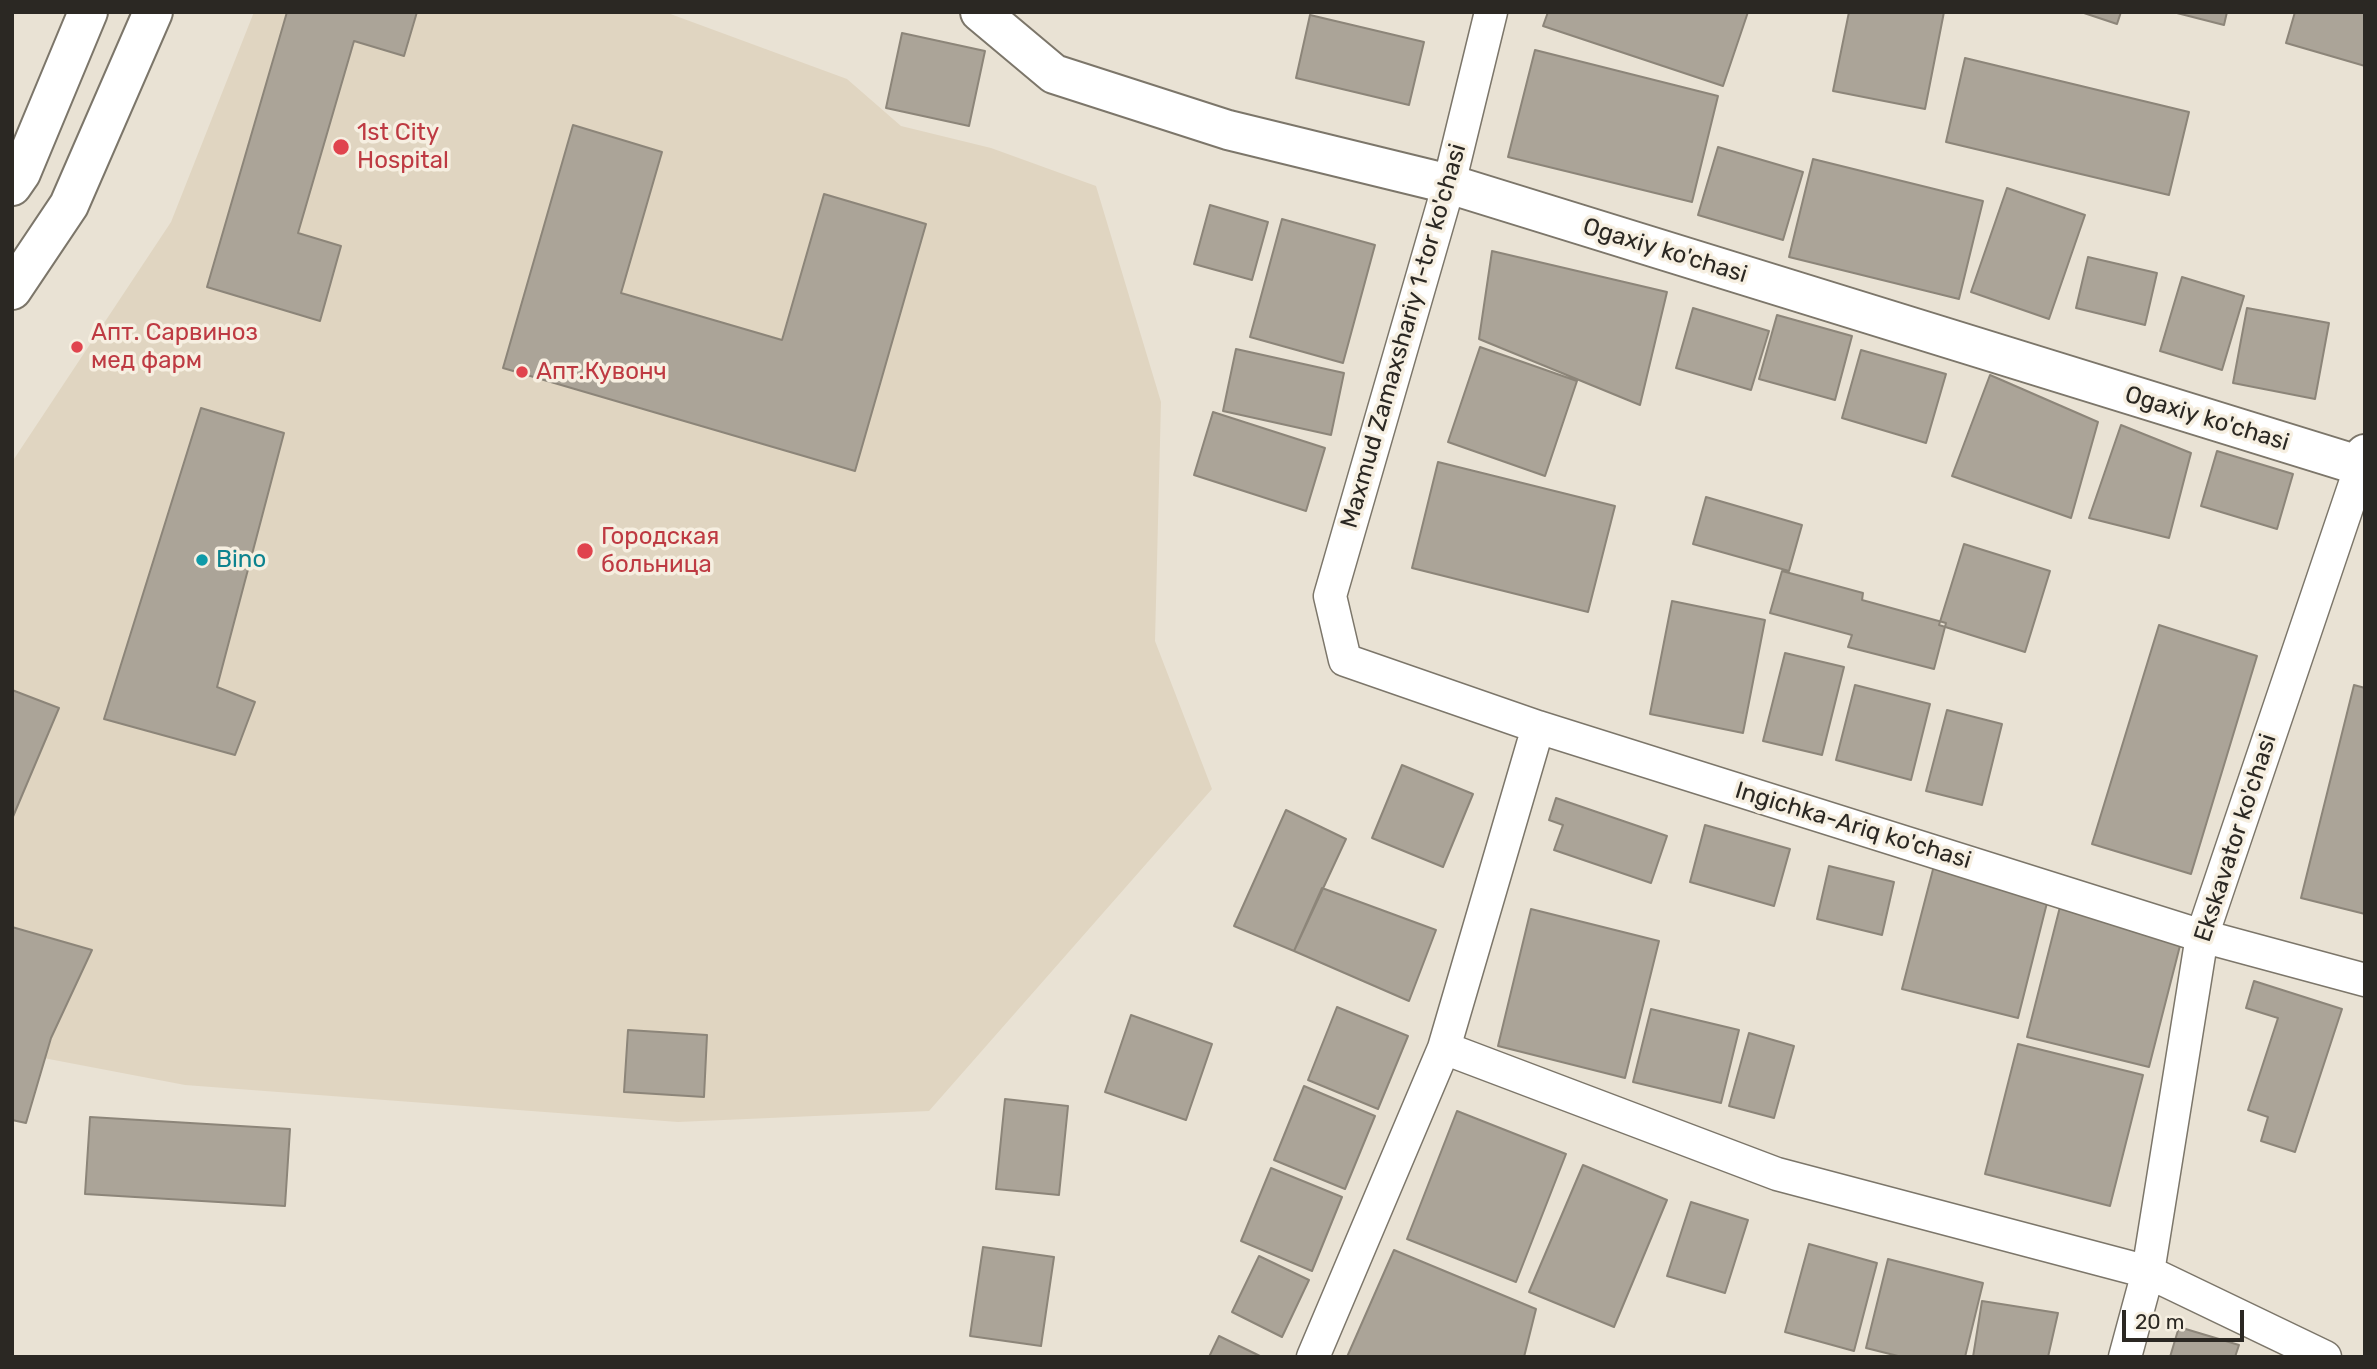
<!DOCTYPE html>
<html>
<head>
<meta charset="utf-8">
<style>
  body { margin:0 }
  #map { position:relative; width:2377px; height:1369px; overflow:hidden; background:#e9e2d4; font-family:Rubik,sans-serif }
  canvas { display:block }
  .frame { position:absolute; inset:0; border:14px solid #2b2823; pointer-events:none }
  .scale { position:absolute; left:2122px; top:1310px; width:122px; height:32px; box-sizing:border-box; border:4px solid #2b2823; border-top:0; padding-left:9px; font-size:21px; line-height:24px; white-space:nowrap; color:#2b2823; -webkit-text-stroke:5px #f6efe1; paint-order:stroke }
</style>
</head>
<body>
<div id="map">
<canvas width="2377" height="1369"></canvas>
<div class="frame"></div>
<div class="scale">20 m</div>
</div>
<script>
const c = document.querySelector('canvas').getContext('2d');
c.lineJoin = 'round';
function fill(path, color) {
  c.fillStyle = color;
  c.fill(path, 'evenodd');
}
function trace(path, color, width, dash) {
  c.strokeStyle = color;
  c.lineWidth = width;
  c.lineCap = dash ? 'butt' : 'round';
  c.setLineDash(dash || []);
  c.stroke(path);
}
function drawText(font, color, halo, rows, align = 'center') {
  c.font = font + ' Rubik,sans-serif';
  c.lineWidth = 7;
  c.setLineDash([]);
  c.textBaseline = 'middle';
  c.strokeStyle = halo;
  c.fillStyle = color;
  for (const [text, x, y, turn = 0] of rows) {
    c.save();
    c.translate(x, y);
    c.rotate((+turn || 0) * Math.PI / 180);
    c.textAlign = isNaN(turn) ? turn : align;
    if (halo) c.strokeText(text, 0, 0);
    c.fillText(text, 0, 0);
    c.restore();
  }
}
fill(new Path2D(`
  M 254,12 L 665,12 L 847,79 L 901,126 L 991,148 L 1096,186 L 1161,402 L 1155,641 L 1212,789 L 929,1111 L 678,1122 L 185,1085 L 12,1052 L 12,462 L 171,222 Z`), '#e0d5c1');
const building = new Path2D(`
  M 287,12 L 417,12 L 404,56 L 354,41 L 298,233 L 341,246 L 320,321 L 207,287 Z
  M 1548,12 L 1748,12 L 1723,86 L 1543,26 Z
  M 1849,12 L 1944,12 L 1925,109 L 1833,91 Z
  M 2081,12 L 2121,12 L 2117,24 Z
  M 2173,12 L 2227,12 L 2224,25 Z
  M 2295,12 L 2365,12 L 2365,66 L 2286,43 Z
  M 1310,15 L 1424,42 L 1409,105 L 1296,78 Z
  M 902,33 L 985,51 L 969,126 L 886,108 Z
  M 1535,50 L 1718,96 L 1692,202 L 1508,157 Z
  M 1965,58 L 2189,112 L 2169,195 L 1946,142 Z
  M 573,125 L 662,152 L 621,293 L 782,340 L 824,194 L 926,224 L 855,471 L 503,368 Z
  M 1718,147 L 1803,172 L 1783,240 L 1698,215 Z
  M 1813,159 L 1983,201 L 1959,299 L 1789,257 Z
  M 2007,188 L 2085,215 L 2049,319 L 1971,292 Z
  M 1210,205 L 1268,222 L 1252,280 L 1194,264 Z
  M 1282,219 L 1375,245 L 1343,363 L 1250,337 Z
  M 1492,251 L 1667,292 L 1640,405 L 1479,339 Z
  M 2088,257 L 2157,273 L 2145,325 L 2076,308 Z
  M 2182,277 L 2244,296 L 2222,370 L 2160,351 Z
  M 1693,308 L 1769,331 L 1751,390 L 1676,368 Z
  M 2247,308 L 2329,323 L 2315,399 L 2233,383 Z
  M 1777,315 L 1852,336 L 1835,400 L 1759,379 Z
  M 1480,347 L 1577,381 L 1545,476 L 1448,442 Z
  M 1236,349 L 1344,373 L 1331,435 L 1223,411 Z
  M 1861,350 L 1946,374 L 1926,443 L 1842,418 Z
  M 1990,375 L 2098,422 L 2071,518 L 1952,476 Z
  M 201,408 L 284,433 L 217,687 L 255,702 L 235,755 L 104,719 Z
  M 1213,412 L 1325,448 L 1306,511 L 1194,475 Z
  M 2121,425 L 2191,453 L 2169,538 L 2089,518 Z
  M 2217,451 L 2293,474 L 2277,529 L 2201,506 Z
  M 1438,462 L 1615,506 L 1588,612 L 1412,568 Z
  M 1706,497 L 1802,525 L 1789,571 L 1693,544 Z
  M 1964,544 L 2050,571 L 2025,652 L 1939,625 Z
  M 1782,571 L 1863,593 L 1862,600 L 1946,623 L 1934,669 L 1848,647 L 1852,635 L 1770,613 Z
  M 1672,601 L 1765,620 L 1743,733 L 1650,714 Z
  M 2159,625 L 2257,656 L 2191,874 L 2092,844 Z
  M 1785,653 L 1844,667 L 1822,755 L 1763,741 Z
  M 1855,685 L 1930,704 L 1911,780 L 1836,760 Z
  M 2354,685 L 2365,688 L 2365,914 L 2301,898 Z
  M 12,690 L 59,708 L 12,819 Z
  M 1947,710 L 2002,724 L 1982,805 L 1926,791 Z
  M 1402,765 L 1473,794 L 1443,867 L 1372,838 Z
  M 1556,798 L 1667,836 L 1651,883 L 1554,850 L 1563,825 L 1549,820 Z
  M 1286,810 L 1346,839 L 1294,951 L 1234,926 Z
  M 1705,825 L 1790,849 L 1774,906 L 1690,882 Z
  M 1938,850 L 2053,879 L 2018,1018 L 1902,989 Z
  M 1829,866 L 1894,882 L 1882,935 L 1817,919 Z
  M 1322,888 L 1436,930 L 1409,1001 L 1294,951 Z
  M 2063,895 L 2185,926 L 2149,1067 L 2027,1037 Z
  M 1531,909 L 1659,941 L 1625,1078 L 1498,1046 Z
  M 12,927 L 92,950 L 51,1038 L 26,1123 L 12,1120 Z
  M 2254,981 L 2342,1009 L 2295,1152 L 2261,1141 L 2268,1117 L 2248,1110 L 2278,1018 L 2246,1008 Z
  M 1337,1007 L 1408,1036 L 1378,1109 L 1308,1080 Z
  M 1651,1009 L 1739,1030 L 1721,1103 L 1633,1082 Z
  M 1131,1015 L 1212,1044 L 1186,1120 L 1105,1092 Z
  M 628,1030 L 707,1035 L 704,1097 L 624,1092 Z
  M 1749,1033 L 1794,1046 L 1774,1118 L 1729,1106 Z
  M 2018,1044 L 2143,1075 L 2110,1206 L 1985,1174 Z
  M 1304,1086 L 1375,1116 L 1345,1189 L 1274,1160 Z
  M 1005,1099 L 1068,1106 L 1059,1195 L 996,1189 Z
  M 1457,1111 L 1566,1154 L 1516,1282 L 1407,1239 Z
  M 90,1117 L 290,1129 L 285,1206 L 85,1194 Z
  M 1583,1165 L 1667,1200 L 1614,1327 L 1529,1292 Z
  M 1271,1168 L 1342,1197 L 1312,1271 L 1241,1241 Z
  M 1691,1202 L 1748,1220 L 1725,1293 L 1667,1276 Z
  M 1809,1244 L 1877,1263 L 1854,1351 L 1785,1332 Z
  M 983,1247 L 1054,1257 L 1041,1346 L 970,1336 Z
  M 1394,1250 L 1536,1309 L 1524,1357 L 1347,1357 Z
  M 1259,1256 L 1309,1280 L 1282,1337 L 1232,1312 Z
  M 1888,1259 L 1983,1283 L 1965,1357 L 1902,1357 L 1866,1348 Z
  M 1982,1301 L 2058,1313 L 2048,1357 L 1973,1357 Z
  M 2179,1327 L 2239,1345 L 2235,1357 L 2170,1357 Z
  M 1219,1336 L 1262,1357 L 1209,1357 Z`);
fill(building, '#aba498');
trace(building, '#8c8579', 2);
const minor = new Path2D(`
  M 1491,12 L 1449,184 L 1330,596 L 1345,660 L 1538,727 L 2202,936 L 2365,980
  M 1444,1048 L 1777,1174 L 2148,1272 L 2325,1357
  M 1313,1357 L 1444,1048 L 1538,727
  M 2125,1357 L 2148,1272 L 2202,936 L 2361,466 L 2365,467`);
const tertiary = new Path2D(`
  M 980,12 L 1054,74 L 1228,130 L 1449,184 L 2361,466 L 2365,454`);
const secondary = new Path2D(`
  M 12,186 L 21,173 L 88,12
  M 12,290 L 69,205 L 153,12`);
trace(minor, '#7c766a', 35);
trace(tertiary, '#7c766a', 42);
trace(secondary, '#7c766a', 42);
trace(minor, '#fff', 32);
trace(tertiary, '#fff', 38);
trace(secondary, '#fff', 38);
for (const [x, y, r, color] of [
  [341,147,9,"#e0444e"],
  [77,347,7,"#e0444e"],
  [522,372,7,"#e0444e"],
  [585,551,9,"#e0444e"],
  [202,560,7,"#0f9aa8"]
]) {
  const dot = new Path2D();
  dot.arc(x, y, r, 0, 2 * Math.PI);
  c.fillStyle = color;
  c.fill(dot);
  trace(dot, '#f6efe1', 2.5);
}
drawText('24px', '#be3a42', '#f6efe1', [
  ["1st City",357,133],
  ["Hospital",357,161],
  ["Апт. Сарвиноз",91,333],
  ["мед фарм",91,361],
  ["Апт.Кувонч",536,372],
  ["Городская",601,537],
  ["больница",601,565]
], 'left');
drawText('24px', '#2b2823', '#f6efe1', [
  ["Ogaxiy ko'chasi",1665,251,17],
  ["Maxmud Zamaxshariy 1-tor ko'chasi",1404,336,-74],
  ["Ogaxiy ko'chasi",2207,419,17],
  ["Ingichka-Ariq ko'chasi",1853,826,17],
  ["Ekskavator ko'chasi",2236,838,-72]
]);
drawText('24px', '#0d838f', '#f6efe1', [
  ["Bino",216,560]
], 'left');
</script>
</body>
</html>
